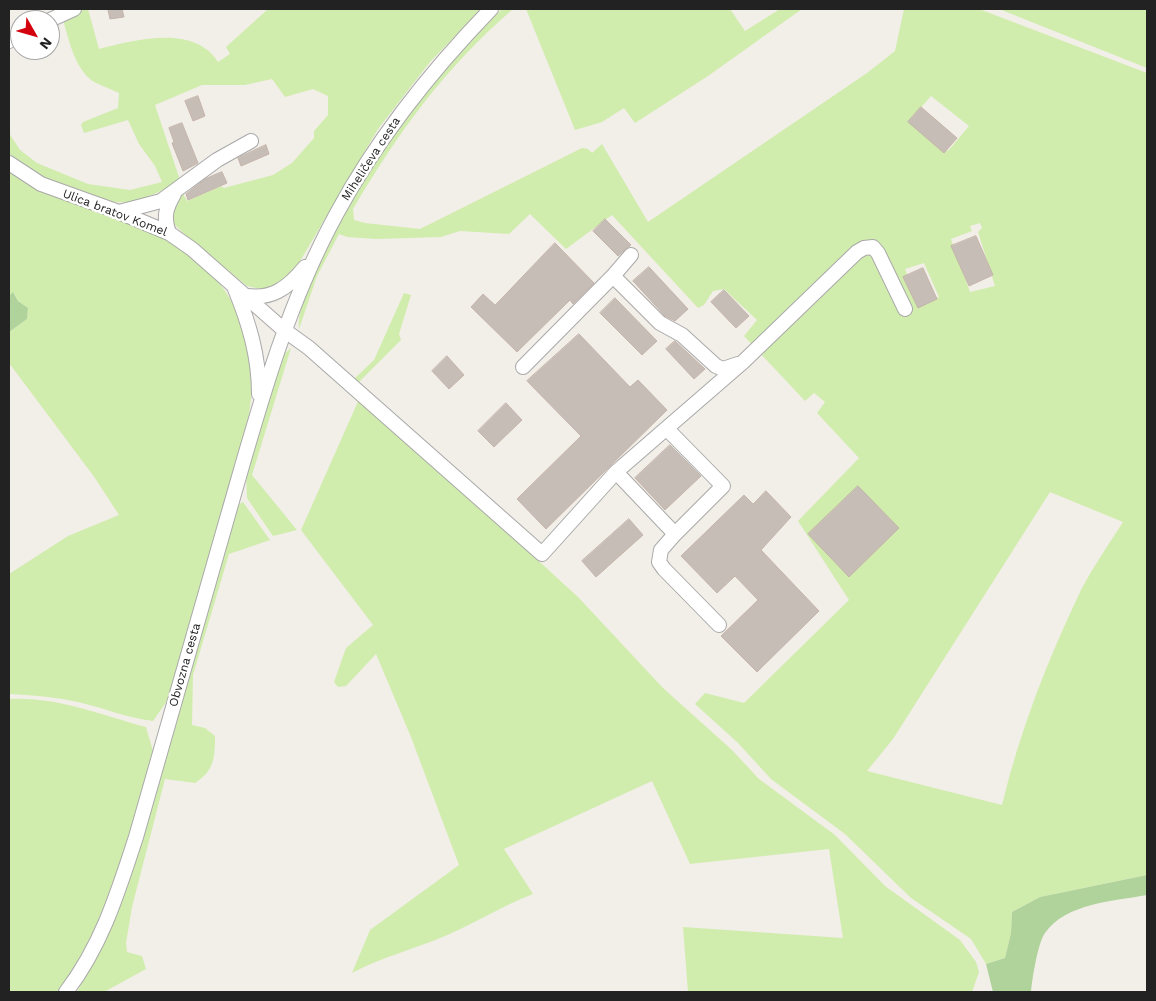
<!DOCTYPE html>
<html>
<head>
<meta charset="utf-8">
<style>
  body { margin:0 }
  #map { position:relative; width:1156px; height:1001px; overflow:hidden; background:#f2eee8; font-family:"Work Sans",sans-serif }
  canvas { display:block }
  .frame { position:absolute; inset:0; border:10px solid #222; pointer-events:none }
  .north { position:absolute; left:10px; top:10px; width:50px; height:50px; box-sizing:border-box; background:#fff; border:1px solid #a7a7a7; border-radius:50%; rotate:128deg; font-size:14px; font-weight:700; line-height:20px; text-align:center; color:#222 }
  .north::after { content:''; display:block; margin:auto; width:18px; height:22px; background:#d3000e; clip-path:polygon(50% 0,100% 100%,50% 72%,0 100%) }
</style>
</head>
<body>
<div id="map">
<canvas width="1156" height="1001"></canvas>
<div class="frame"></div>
<div class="north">N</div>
</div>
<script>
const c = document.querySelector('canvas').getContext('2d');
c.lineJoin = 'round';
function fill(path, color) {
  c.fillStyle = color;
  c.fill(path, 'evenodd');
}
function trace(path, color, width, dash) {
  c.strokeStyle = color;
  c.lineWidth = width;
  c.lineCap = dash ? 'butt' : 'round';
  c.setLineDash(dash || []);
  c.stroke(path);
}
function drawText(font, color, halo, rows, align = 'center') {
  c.font = font + ' "Work Sans",sans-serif';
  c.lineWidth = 5;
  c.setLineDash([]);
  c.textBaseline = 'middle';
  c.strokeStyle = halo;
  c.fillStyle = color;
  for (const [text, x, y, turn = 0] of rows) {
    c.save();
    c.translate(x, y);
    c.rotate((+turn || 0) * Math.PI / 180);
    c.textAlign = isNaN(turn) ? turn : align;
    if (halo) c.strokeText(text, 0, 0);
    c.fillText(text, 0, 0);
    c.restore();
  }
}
fill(new Path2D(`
  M 84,9 L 88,9 L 99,49 C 136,40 194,24 218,62 L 230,54 L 226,47 L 268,9 L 481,9 L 430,62 L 378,129 L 296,268 L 284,283 L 265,290 L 247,286 L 185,235 L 173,223 L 170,215 L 182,192 L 187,201 L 221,186 L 224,188 L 273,175 L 292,163 L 314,138 L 314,131 L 328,115 L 328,96 L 313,89 L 285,97 L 272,79 L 245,85 L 202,85 L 155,105 L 180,180 C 164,190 147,199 128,202 C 99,206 29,175 9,154 L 9,133 L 20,150 L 37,163 L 88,184 L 130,190 L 162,182 L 155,166 L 139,144 L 128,120 L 84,133 L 81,125 L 83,122 L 118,108 L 119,93 C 111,89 102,86 94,82 C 75,70 69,40 63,20 Z
  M 502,9 L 513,9 C 444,69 399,131 353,209 L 354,220 L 365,223 L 420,229 L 582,148 L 588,149 L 592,153 L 602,144 L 648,222 L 867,73 L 895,51 L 904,9 L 979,9 L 1147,73 L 1147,875 L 1040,897 L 1012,912 L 1011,933 L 1005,958 L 986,964 L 971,939 L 911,898 L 845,834 L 771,779 L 738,743 L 695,704 L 705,693 L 744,703 L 849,600 L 798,521 L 859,458 L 817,413 L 825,402 L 814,393 L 805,401 L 744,336 L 757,320 L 724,289 L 713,291 L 704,305 L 698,308 L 612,215 L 566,249 L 530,214 L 509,234 L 460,231 L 441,237 L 376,239 L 347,237 L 339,234 L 317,276 L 299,329 C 297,308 309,287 317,268 C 360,171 424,81 502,9 ZM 931,96 L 969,126 L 948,151 L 911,119 ZM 980,223 L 982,228 L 978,232 L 995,286 L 970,292 L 951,239 L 972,231 L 970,226 ZM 924,263 L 939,297 L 918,304 L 905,269 ZM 1050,492 L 1123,522 C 1109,544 1093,567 1081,590 C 1048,659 1020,730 1002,805 L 867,771 L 893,739 Z
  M 526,9 L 730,9 L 745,31 L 780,9 L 802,9 L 708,76 L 635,123 L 624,108 L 602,122 L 575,130 Z
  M 999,9 L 1147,9 L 1147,68 Z
  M 9,171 C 42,194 67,197 103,212 C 124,220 149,228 169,240 C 234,278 262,342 249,415 L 169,698 L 153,721 C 127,718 104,708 78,702 C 55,697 32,695 9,694 L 9,574 L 68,536 L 119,515 L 95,478 L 9,363 L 9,332 L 27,319 L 28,308 L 18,301 L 14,293 L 9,296 Z
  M 404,293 L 411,295 L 399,334 L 401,340 L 358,383 L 354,379 L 374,360 Z
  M 291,348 L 252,475 L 297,530 L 273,536 L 247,498 L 246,473 L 278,369 L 284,354 Z
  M 360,397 L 579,598 L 663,688 L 732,750 L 759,779 L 835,835 L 885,886 L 960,940 L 976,962 L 979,972 L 972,992 L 688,992 L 683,927 L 843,938 L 829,849 L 690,864 L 652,781 L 504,849 L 533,894 C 502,906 475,923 445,936 C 414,949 382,957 352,973 L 370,930 L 459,865 L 411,737 L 376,654 L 346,686 L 338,687 L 334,682 L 346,648 L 373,625 L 301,530 Z
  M 243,502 L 270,540 L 229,554 L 193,675 L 192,725 L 205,728 L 215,736 C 215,758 214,771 195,783 L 165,779 L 132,907 L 126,943 L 127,952 L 142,956 L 146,969 L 104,992 L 77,992 L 113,922 L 236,511 L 238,505 Z
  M 9,699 C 55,696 102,715 146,727 L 153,751 C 128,838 110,916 59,992 L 9,992 Z`), '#d1edad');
fill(new Path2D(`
  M 13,292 L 18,301 L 28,308 L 27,319 L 9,332 L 9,296 Z
  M 1147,875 L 1147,895 C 1114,901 1066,903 1045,933 C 1038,942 1032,980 1031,992 L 993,992 L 986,964 L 1005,958 L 1011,933 L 1012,912 L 1040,897 Z`), '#b0d39b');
const building = new Path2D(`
  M 115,9 L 122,9 L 124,17 L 110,19 L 108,10 Z
  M 198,96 L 205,116 L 193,121 L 185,101 Z
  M 921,107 L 957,138 L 944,153 L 908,122 Z
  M 182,123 L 198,163 L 183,171 L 172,143 L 174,142 L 169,128 Z
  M 266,145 L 269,154 L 241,166 L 238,158 Z
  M 222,172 L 227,183 L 188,200 L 186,194 L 205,179 Z
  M 605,219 L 631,245 L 618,256 L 593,231 Z
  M 976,236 L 993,275 L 969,286 L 951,246 Z
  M 555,243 L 594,283 L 573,304 L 570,300 L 517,352 L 471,307 L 483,294 L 495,305 Z
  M 649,267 L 688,309 L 675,321 L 665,316 L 633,281 Z
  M 923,268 L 937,299 L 918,308 L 903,277 Z
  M 724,290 L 749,316 L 736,328 L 711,302 Z
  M 615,298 L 657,341 L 642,355 L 600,313 Z
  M 579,334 L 630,387 L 638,380 L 667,410 L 546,529 L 517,499 L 581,436 L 527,381 Z
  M 675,341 L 705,369 L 694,379 L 666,349 Z
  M 447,356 L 464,375 L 449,389 L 432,371 Z
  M 506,403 L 522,420 L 494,447 L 478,431 Z
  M 670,445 L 701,476 L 665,510 L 635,478 Z
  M 858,486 L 899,528 L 849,577 L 808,534 Z
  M 766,491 L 791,517 L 761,550 L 819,611 L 757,672 L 721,636 L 758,600 L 735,576 L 717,593 L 681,556 L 744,495 L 753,504 Z
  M 629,519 L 643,535 L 596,577 L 582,561 Z`);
fill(building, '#c7bdb7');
trace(building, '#c5b4aa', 1);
const minor = new Path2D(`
  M 50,20 L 74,9
  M 9,41 L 20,35
  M 9,163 L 41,184 L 119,212 L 169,233 L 192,249 L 284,330 L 309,348 L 542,554 L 616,472 L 743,362 L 857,252 L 864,248 L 873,247 L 878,253 L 905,309
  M 119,212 L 161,201 L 217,160 L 251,141
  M 169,233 C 163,217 166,208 174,194
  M 631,255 L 613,276 L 660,323 L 682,335 L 716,366 L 723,369 L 738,364
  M 235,289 C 249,323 259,356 259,394
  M 243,295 C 271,301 288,288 305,267
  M 523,367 L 613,276
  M 667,429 L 723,486 L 675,534
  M 616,472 L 675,534 L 661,550 L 659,562 L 664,569 L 719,625
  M 66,992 C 102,945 118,892 136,837 C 167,730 197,622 228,515 C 258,411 285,308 337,213 C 378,137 431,71 491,9`);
trace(minor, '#a9a9a9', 16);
trace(minor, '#fff', 14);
drawText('12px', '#222', '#fff', [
  ["Miheličeva cesta",371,159,-57],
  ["Ulica bratov Komel",115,213,21],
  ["Obvozna cesta",185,665,-74]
]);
</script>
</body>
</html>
